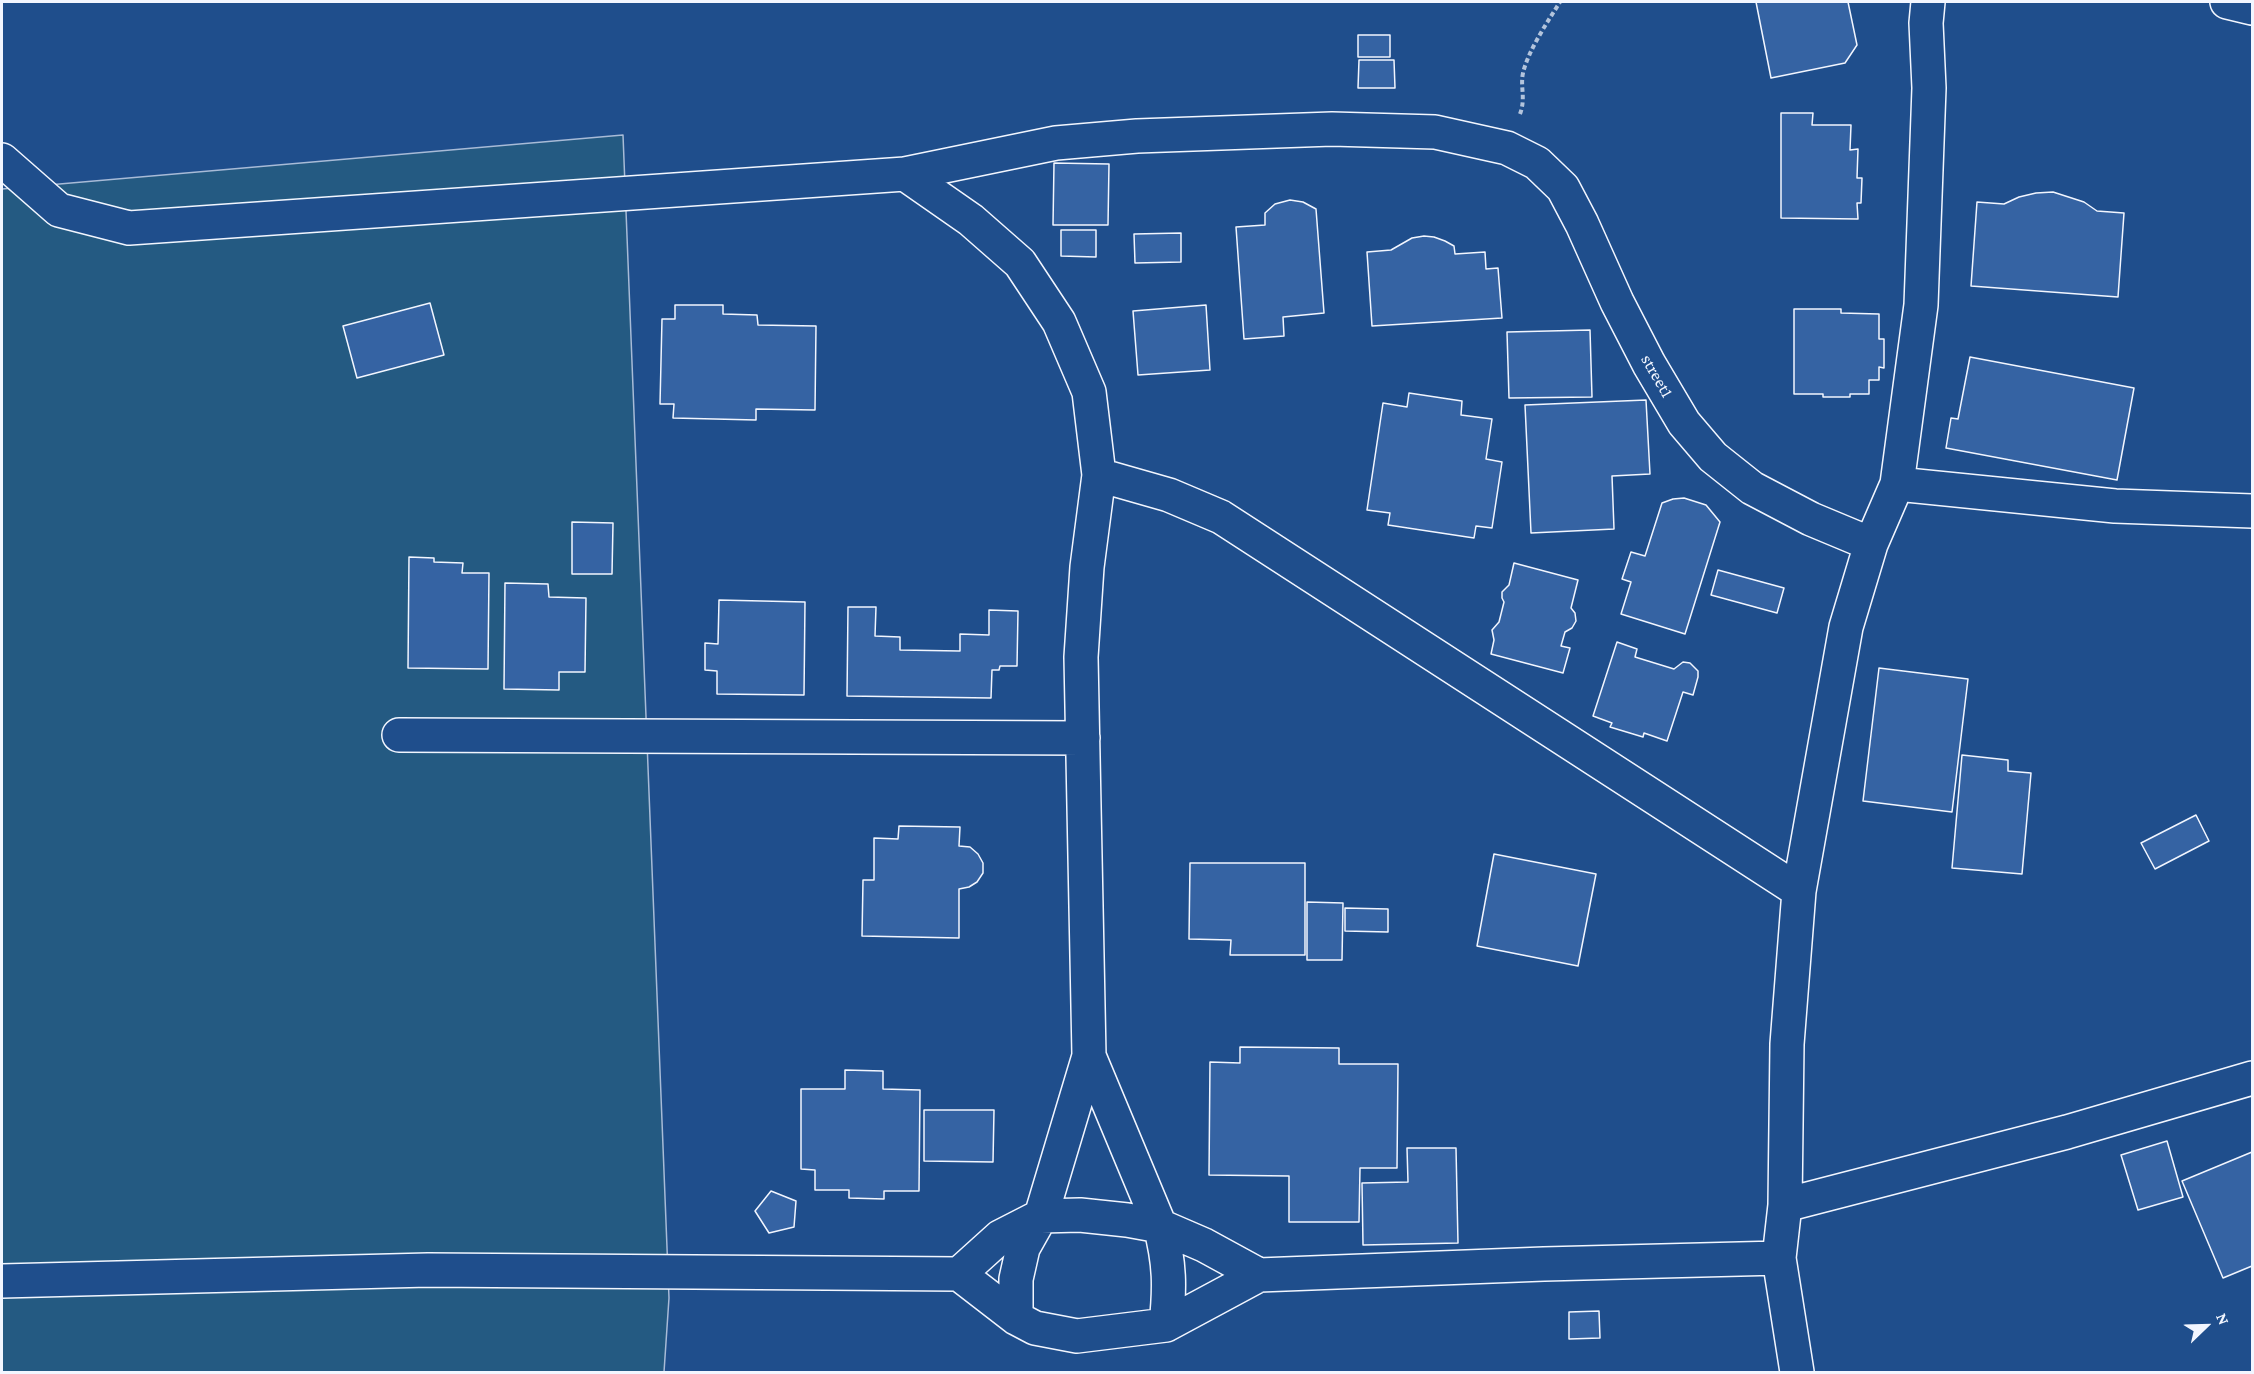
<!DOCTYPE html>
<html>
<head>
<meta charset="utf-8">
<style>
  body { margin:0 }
  #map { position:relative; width:2254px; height:1374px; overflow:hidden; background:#1f4e8c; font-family:"Crimson Pro",serif }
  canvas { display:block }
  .frame { position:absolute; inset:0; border:3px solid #f2f6ff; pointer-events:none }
  .north { position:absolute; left:2176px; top:1296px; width:60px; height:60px; -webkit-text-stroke:4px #1f4e8c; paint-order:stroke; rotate:67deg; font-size:16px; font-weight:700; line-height:24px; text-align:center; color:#f2f6ff }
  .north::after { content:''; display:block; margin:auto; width:21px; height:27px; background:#f2f6ff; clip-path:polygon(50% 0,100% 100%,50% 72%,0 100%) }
</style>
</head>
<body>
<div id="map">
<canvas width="2254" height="1374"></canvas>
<div class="frame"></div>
<div class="north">N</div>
</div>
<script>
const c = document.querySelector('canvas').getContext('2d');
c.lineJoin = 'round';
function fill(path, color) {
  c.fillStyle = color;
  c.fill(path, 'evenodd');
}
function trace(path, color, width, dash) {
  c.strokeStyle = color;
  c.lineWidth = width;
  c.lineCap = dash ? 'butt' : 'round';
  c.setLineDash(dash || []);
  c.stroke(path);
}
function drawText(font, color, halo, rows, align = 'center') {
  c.font = font + ' "Crimson Pro",serif';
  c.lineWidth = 4.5;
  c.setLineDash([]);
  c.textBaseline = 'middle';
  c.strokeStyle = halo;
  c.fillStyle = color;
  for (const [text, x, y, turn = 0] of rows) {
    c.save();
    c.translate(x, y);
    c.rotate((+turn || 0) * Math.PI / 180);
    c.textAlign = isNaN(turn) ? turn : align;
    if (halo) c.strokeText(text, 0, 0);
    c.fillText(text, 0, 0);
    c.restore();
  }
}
const green = new Path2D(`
  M 623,135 L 669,1298 L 664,1372 L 2,1372 L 2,189 Z`);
fill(green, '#245a82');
trace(green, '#a8bbd7', 1.5);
const building = new Path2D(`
  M 1756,2 L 1848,2 L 1857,45 L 1845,63 L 1771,78 Z
  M 1358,35 L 1390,35 L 1390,57 L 1358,57 Z
  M 1359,60 L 1394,60 L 1395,88 L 1358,88 Z
  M 1781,113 L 1813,113 L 1812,125 L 1851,125 L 1850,150 L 1858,149 L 1857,178 L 1862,178 L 1861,203 L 1857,203 L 1858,219 L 1781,218 Z
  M 1054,163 L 1109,164 L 1108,225 L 1053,225 Z
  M 2053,192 L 2084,202 L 2097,211 L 2124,213 L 2118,297 L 1971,286 L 1977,202 L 2004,204 L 2019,197 L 2036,193 Z
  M 1290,200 L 1303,202 L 1316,209 L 1324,313 L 1283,317 L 1284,336 L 1244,339 L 1236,227 L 1265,225 L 1265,213 L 1275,204 Z
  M 1061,230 L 1096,230 L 1096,257 L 1061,256 Z
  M 1181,233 L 1181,262 L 1135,263 L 1134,234 Z
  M 1424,236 L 1434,237 L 1445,241 L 1454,246 L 1455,254 L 1485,252 L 1486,269 L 1498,268 L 1502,318 L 1372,326 L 1367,252 L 1391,250 L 1412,238 Z
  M 430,303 L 444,355 L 357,378 L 343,326 Z
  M 675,305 L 723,305 L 723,314 L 757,315 L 758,325 L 816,326 L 815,410 L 756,409 L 756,420 L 673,418 L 674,404 L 660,404 L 662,319 L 675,319 Z
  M 1206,305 L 1210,370 L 1138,375 L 1133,311 Z
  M 1794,309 L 1841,309 L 1841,313 L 1879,314 L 1879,339 L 1884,339 L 1884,368 L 1879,367 L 1879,380 L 1869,380 L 1869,394 L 1850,394 L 1850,397 L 1823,397 L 1823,394 L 1794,394 Z
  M 1590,330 L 1592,397 L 1509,398 L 1507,332 Z
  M 1970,357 L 2134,388 L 2117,480 L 1946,448 L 1951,418 L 1958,419 Z
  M 1409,393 L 1462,401 L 1461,415 L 1492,419 L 1486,459 L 1502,462 L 1492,528 L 1476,526 L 1474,538 L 1388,525 L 1390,513 L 1367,510 L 1383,403 L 1407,407 Z
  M 1646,400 L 1650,474 L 1612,476 L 1614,529 L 1531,533 L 1525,405 Z
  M 1684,498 L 1706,505 L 1720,522 L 1685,634 L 1621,614 L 1631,582 L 1622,579 L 1631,552 L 1645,556 L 1662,503 L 1673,499 Z
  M 572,522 L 613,523 L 612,574 L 572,574 Z
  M 409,557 L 434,558 L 434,562 L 463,563 L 462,573 L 489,573 L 488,669 L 408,668 Z
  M 1514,563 L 1578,580 L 1571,608 L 1575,613 L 1576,621 L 1572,628 L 1565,632 L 1561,646 L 1570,648 L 1563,673 L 1491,654 L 1494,640 L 1492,630 L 1499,622 L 1504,602 L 1502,598 L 1502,592 L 1509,585 Z
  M 1718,570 L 1784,588 L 1777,613 L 1711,595 Z
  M 505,583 L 548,584 L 549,597 L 586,598 L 585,672 L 559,672 L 559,690 L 504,689 Z
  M 719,600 L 805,602 L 804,695 L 717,694 L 717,671 L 705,670 L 705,643 L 718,644 Z
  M 848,607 L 876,607 L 875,636 L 900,637 L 900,650 L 960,651 L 960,634 L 989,635 L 989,610 L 1018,611 L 1017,666 L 1000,666 L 999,670 L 992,670 L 991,698 L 847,696 Z
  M 1617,642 L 1637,649 L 1635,657 L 1674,669 L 1683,662 L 1690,663 L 1698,671 L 1698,677 L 1693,695 L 1683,692 L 1667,741 L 1644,733 L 1643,737 L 1610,727 L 1612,723 L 1593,716 Z
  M 1879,668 L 1968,679 L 1952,812 L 1863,801 Z
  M 1962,755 L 2008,760 L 2008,771 L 2031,773 L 2022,874 L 1952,868 Z
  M 2196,815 L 2209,841 L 2155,869 L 2141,843 Z
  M 899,826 L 960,827 L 959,846 L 970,847 L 978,854 L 983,863 L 983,873 L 977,882 L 969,887 L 959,889 L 959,938 L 862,936 L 863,880 L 874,880 L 874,838 L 898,839 Z
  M 1494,854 L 1596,874 L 1578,966 L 1477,946 Z
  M 1190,863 L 1305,863 L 1305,955 L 1230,955 L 1231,940 L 1189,939 Z
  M 1307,902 L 1343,903 L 1342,960 L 1307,960 Z
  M 1345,908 L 1388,909 L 1388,932 L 1345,931 Z
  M 1240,1047 L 1339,1048 L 1339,1064 L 1398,1064 L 1397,1168 L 1360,1168 L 1359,1222 L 1289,1222 L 1289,1176 L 1209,1175 L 1210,1062 L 1240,1063 Z
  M 845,1070 L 883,1071 L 883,1089 L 920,1090 L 919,1191 L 884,1191 L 884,1199 L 849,1198 L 849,1190 L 815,1190 L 815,1170 L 801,1169 L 801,1089 L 845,1089 Z
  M 924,1110 L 994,1110 L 993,1162 L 924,1161 Z
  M 2167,1141 L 2183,1197 L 2138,1210 L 2121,1155 Z
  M 1407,1148 L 1456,1148 L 1458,1243 L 1363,1245 L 1362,1183 L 1408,1182 Z
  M 2252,1152 L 2252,1266 L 2223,1278 L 2182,1181 Z
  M 771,1191 L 796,1201 L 794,1227 L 769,1233 L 755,1211 Z
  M 1599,1311 L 1600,1338 L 1569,1339 L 1569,1312 Z`);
fill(building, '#3563a3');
trace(building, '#f2f6ff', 1.5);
const street = new Path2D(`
  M 2227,2 L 2252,8
  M 2,160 L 59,210 L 129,228 L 905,174 L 1056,143 L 1137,136 L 1332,129 L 1435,132 L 1507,148 L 1537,163 L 1563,188 L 1582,224 L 1617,302 L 1649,364 L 1684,423 L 1713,457 L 1752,488 L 1811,519 L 1871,544
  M 905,174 L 971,220 L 1020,263 L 1059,322 L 1089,392 L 1099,475 L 1087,567 L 1081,657 L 1089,1056 L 1041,1216 L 1023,1248 L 1016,1279 L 1016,1318
  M 1099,475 L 1169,495 L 1221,517 L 1799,891
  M 1897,484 L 2115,506 L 2252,511
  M 399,735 L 1083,738
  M 1089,1056 L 1160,1226 C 1170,1263 1170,1288 1166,1325
  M 1785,1205 L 2067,1132 L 2252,1078
  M 959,1274 L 1000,1237 L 1041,1216 L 1080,1215 L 1127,1220 L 1160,1226 L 1204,1245 L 1259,1275
  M 2,1281 L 428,1270 L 959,1274 L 1016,1318 L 1035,1328 L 1077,1336 L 1166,1325 L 1259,1275 L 1544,1264 L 1779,1258
  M 1797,1372 L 1779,1258 L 1785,1205 L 1787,1044 L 1799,891 L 1846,627 L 1871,544 L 1897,484 L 1921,305 L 1929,88 L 1926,23 L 1928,2`);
trace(street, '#f2f6ff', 36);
trace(new Path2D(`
  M 1520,114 C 1526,98 1520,87 1523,73 C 1528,51 1548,21 1560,2`), '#b3c4dc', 4, [4.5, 3]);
trace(street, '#1f4e8c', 33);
drawText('18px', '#f2f6ff', '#1f4e8c', [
  ["street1",1657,376,60]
]);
</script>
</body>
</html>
